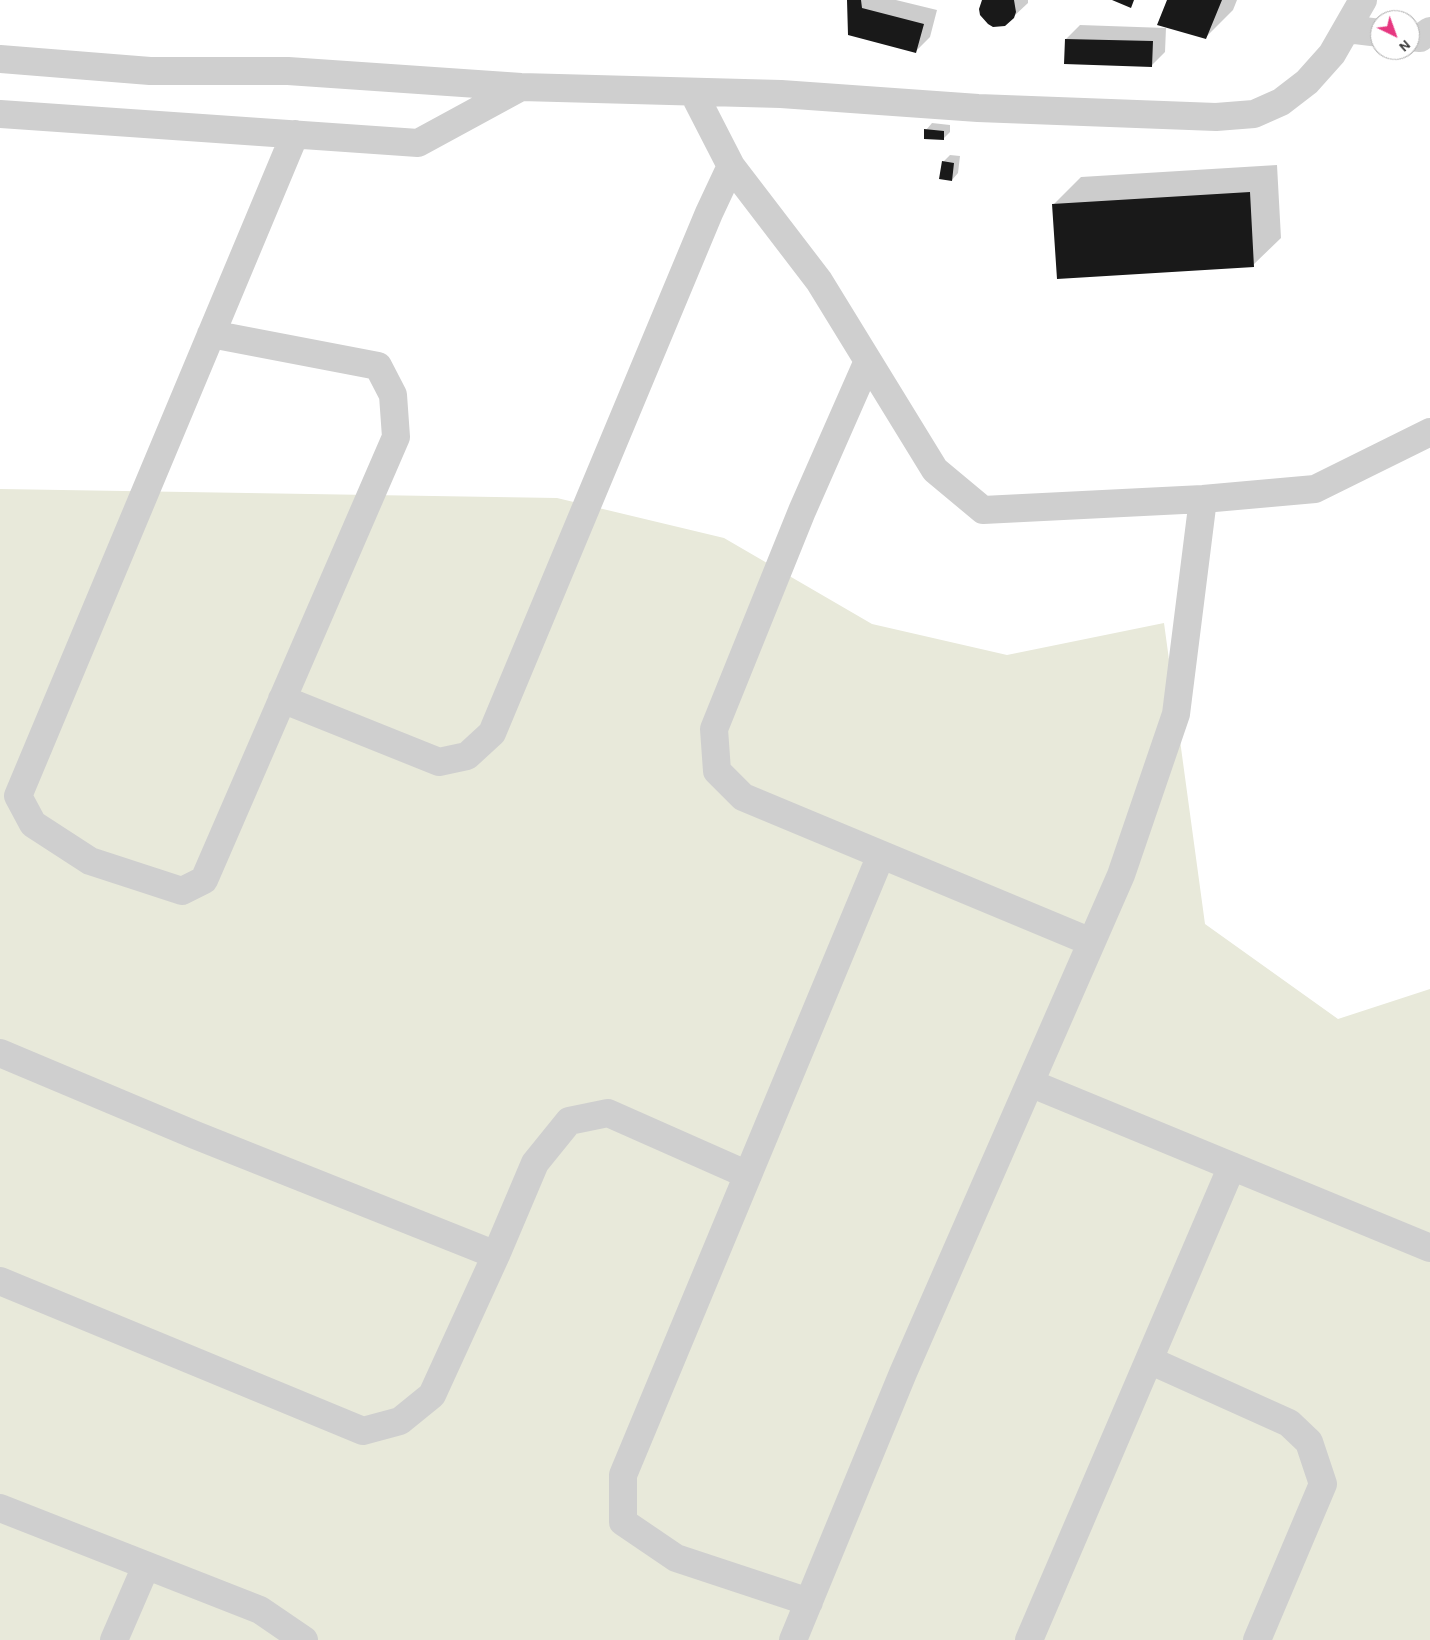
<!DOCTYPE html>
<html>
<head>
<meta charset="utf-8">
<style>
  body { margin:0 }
  #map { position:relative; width:1430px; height:1640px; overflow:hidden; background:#fff; font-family:Karla,sans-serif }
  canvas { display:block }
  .north { position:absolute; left:1370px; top:10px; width:50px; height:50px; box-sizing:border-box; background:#fff; border:1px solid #adadad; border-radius:50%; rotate:138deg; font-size:14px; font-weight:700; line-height:20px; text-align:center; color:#323232 }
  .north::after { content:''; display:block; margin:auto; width:18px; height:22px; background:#e63780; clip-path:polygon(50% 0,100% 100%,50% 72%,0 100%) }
</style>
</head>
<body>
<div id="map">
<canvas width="1430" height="1640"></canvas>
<div class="north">N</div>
</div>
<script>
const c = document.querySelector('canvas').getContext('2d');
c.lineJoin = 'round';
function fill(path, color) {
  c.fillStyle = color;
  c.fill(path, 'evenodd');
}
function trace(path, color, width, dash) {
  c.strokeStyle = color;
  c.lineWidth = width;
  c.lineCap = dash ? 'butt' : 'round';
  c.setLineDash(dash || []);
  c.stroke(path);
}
fill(new Path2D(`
  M 0,489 L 557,498 L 724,538 L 872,624 L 1007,655 L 1164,623 L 1205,924 L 1338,1019 L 1430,989 L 1430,1640 L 0,1640 Z`), '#e8e9da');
fill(new Path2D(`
  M 848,0 L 896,0 L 937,10 L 930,37 L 916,51 Z
  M 983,0 L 1028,0 L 1028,3 L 1013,17 Z
  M 1169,0 L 1237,0 L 1233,10 L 1205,38 Z
  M 1080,25 L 1166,28 L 1165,52 L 1151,66 L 1066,39 Z
  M 932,123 L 950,125 L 950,132 L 943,139 L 926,130 Z
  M 950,155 L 960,156 L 958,173 L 952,180 L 943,162 Z
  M 1277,165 L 1281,238 L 1253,265 L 1054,204 L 1081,177 Z`), '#0003');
fill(new Path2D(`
  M 847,0 L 861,0 L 862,8 L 924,24 L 916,53 L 848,35 Z
  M 982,0 L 1014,0 L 1016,12 L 1014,18 L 1005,26 L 993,27 L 988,24 L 980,15 L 979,9 Z
  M 1112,0 L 1134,0 L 1131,8 Z
  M 1167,0 L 1222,0 L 1206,39 L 1157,25 Z
  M 1065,39 L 1153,41 L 1152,67 L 1064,64 Z
  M 924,129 L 944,131 L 944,140 L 924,139 Z
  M 942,161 L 954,163 L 952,181 L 939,179 Z
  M 1250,192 L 1254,267 L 1057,279 L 1052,204 Z`), '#191919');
trace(new Path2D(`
  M 1347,29 L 1380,33
  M 1410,37 L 1420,38 L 1430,31
  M 0,59 L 150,71 L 288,71 L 521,87 L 781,94 L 978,108 L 1216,117 L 1254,114 L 1281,102 L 1307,82 L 1332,54 L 1363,0
  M 693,92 L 731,166 L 819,281 L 935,470 L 983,510 L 1203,499 L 1315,489 L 1430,432
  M 0,114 L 418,143 L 521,87
  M 211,334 L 378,366 L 393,395 L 396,437 L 204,880 L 182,891 L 90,861 L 33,824 L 18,796 L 295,134
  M 868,361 L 802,511 L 714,729 L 717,771 L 743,797 L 1091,942
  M 282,699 L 439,762 L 467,756 L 492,733 L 709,213 L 731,166
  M 0,1053 L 195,1135 L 496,1255
  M 1030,1083 L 1430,1248
  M 0,1281 L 363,1431 L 400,1421 L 432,1395 L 496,1255 L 535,1163 L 569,1121 L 608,1113 L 748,1175
  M 1149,1360 L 1289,1423 L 1309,1442 L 1323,1484 L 1257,1640
  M 0,1508 L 260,1610 L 304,1640
  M 809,1602 L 676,1558 L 623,1522 L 623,1475 L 881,855
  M 114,1640 L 146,1566
  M 793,1640 L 903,1373 L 1121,875 L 1176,714 L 1203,499
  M 1029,1640 L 1232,1166`), '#cfcfcf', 28);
</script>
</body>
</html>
